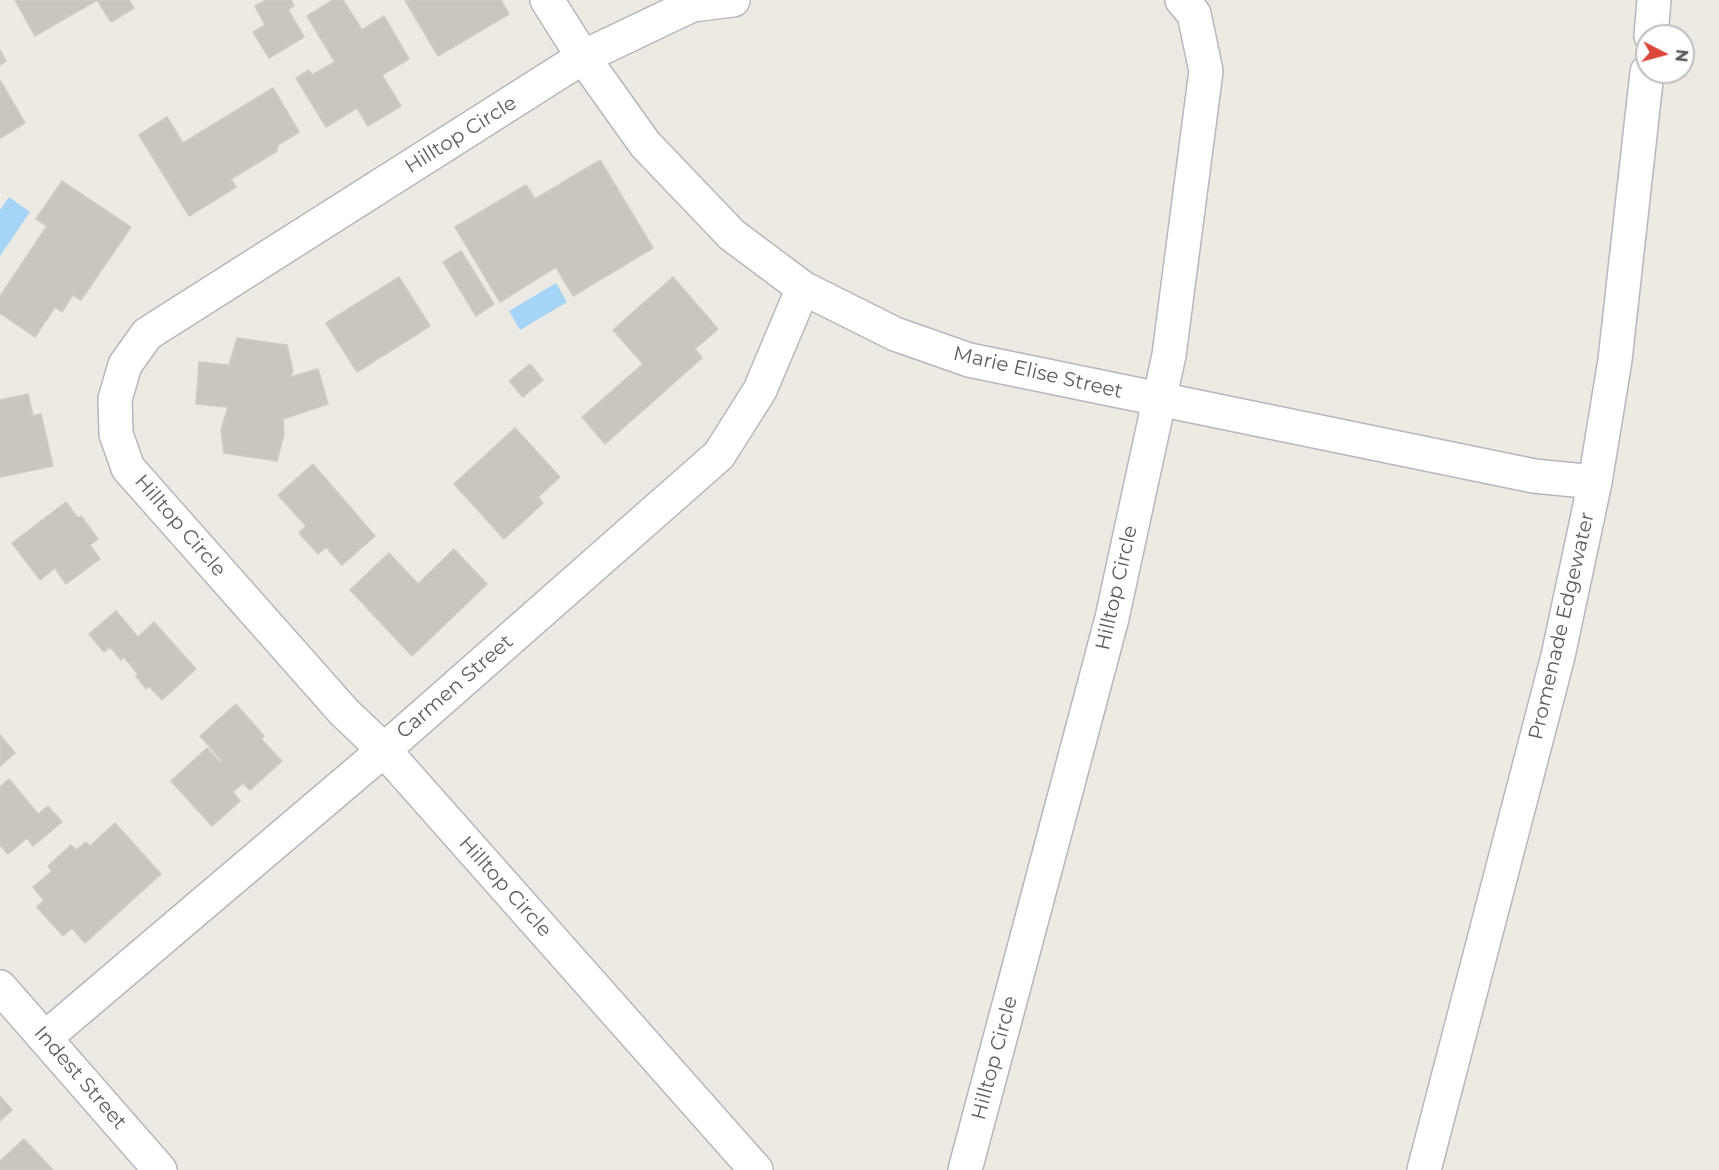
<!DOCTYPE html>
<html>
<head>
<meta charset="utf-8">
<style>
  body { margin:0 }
  #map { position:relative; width:1719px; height:1170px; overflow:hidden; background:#eceae2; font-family:Montserrat,sans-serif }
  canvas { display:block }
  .north { position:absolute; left:1635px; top:24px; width:60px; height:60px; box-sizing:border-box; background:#fff; border:2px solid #bdbec0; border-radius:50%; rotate:96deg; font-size:16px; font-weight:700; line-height:24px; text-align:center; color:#5a5d61 }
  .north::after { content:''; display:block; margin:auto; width:21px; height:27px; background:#d9463a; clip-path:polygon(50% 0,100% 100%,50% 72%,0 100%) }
</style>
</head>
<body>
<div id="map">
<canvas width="1719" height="1170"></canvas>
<div class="north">N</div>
</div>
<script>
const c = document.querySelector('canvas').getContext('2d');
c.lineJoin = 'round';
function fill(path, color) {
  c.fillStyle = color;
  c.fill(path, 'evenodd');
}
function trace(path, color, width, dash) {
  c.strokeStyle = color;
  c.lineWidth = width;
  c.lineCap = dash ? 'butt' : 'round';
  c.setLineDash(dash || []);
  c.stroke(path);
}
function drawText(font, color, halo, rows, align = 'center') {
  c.font = font + ' Montserrat,sans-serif';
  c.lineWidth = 6;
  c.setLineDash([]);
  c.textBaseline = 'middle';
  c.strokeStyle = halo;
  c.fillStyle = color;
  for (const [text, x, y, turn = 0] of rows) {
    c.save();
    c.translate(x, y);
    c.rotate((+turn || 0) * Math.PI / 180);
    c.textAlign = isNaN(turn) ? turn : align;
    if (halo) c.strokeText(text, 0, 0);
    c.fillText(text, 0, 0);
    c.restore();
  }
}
fill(new Path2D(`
  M 9,197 L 30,212 L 0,256 L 0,210 Z
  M 556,283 L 567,302 L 520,330 L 509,311 Z`), '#a6d4f7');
const building = new Path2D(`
  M 15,0 L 97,0 L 35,36 Z
  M 97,0 L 129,0 L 134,8 L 111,22 Z
  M 266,0 L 291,0 L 294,6 L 288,9 L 304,37 L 269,58 L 253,32 L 265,25 L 255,6 Z
  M 333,0 L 343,0 L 362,30 L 384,16 L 409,59 L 382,75 L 401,106 L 368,126 L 357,108 L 326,127 L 296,78 L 309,70 L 312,75 L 335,62 L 307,16 Z
  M 405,0 L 501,0 L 509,14 L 438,56 Z
  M 0,50 L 6,61 L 0,65 Z
  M 0,80 L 25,123 L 0,138 Z
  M 273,88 L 299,132 L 278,145 L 277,151 L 231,179 L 236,187 L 189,216 L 139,135 L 167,117 L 183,143 Z
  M 600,160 L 653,248 L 573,296 L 556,267 L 500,302 L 455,227 L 526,185 L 535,199 Z
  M 62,181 L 131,227 L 81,300 L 73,295 L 62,312 L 55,307 L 35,337 L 0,313 L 0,296 L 47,226 L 36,219 Z
  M 461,251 L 494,304 L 476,316 L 443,262 Z
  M 399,277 L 430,326 L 357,372 L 326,323 Z
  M 673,277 L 718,329 L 695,349 L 702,358 L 605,444 L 582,417 L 643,364 L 613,330 Z
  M 237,338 L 287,345 L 293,371 L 290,377 L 318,369 L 328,404 L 283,419 L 284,434 L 277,461 L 224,453 L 221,430 L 228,407 L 196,404 L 199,362 L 229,365 Z
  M 530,364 L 543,380 L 523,397 L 509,381 Z
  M 28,394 L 33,416 L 41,414 L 53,466 L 0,477 L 0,400 Z
  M 515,428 L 560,477 L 538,497 L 543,503 L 504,539 L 454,484 Z
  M 313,464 L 375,536 L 342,565 L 326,547 L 318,554 L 299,533 L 306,526 L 278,495 Z
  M 66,502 L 78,518 L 81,516 L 98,539 L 90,545 L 100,559 L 66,584 L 55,568 L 40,580 L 12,543 Z
  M 454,549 L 487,584 L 412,656 L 350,590 L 389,553 L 418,584 Z
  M 116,611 L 138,637 L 154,622 L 196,669 L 162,700 L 149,686 L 146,689 L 136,676 L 138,674 L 124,657 L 121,660 L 110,647 L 104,652 L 89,634 Z
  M 236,704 L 264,736 L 261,739 L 282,761 L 250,790 L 243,783 L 233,792 L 240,801 L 212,826 L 171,781 L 207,748 L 220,762 L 222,761 L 200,736 Z
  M 0,735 L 15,753 L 0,766 Z
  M 9,779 L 38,814 L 48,806 L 62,822 L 33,846 L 27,838 L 8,854 L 0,845 L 0,787 Z
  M 115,823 L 161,874 L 85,943 L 72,928 L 63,936 L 37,907 L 44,900 L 33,887 L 52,871 L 48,866 L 71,845 L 76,850 L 86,842 L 90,846 Z
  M 0,1096 L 12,1110 L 0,1121 Z
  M 24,1139 L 53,1170 L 0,1170 L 0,1161 Z`);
fill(building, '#c9c6c0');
trace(building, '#d0cbc1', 1.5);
const minor = new Path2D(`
  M 547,0 L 583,57 L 645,144 L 732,235 L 803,288 L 895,334 L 969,360 L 1534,476 L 1595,482
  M 733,0 L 692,5 L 583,57 L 147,334 L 125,365 L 115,399 L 116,434 L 128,468 L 344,712 L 384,750 L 756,1170
  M 1651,36 L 1654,0
  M 0,987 L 160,1170
  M 45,1038 L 384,750 L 719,455 L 760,390 L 803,288
  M 965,1170 L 1112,618 L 1169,355 L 1206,71 L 1194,14 L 1182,0
  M 1424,1170 L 1558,656 L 1595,482 L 1615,360 L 1647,72`);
trace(minor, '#b4b7bb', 36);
trace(minor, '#fff', 33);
drawText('20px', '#5a5d61', '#fff', [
  ["Hilltop Circle",461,135,-32],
  ["Marie Elise Street",1038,373,13],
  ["Hilltop Circle",180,526,49],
  ["Hilltop Circle",1117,588,-77],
  ["Promenade Edgewater",1562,626,-77],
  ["Carmen Street",455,687,-41],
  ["Hilltop Circle",505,887,48],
  ["Hilltop Circle",995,1058,-75],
  ["Indest Street",80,1078,49]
]);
</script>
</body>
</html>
